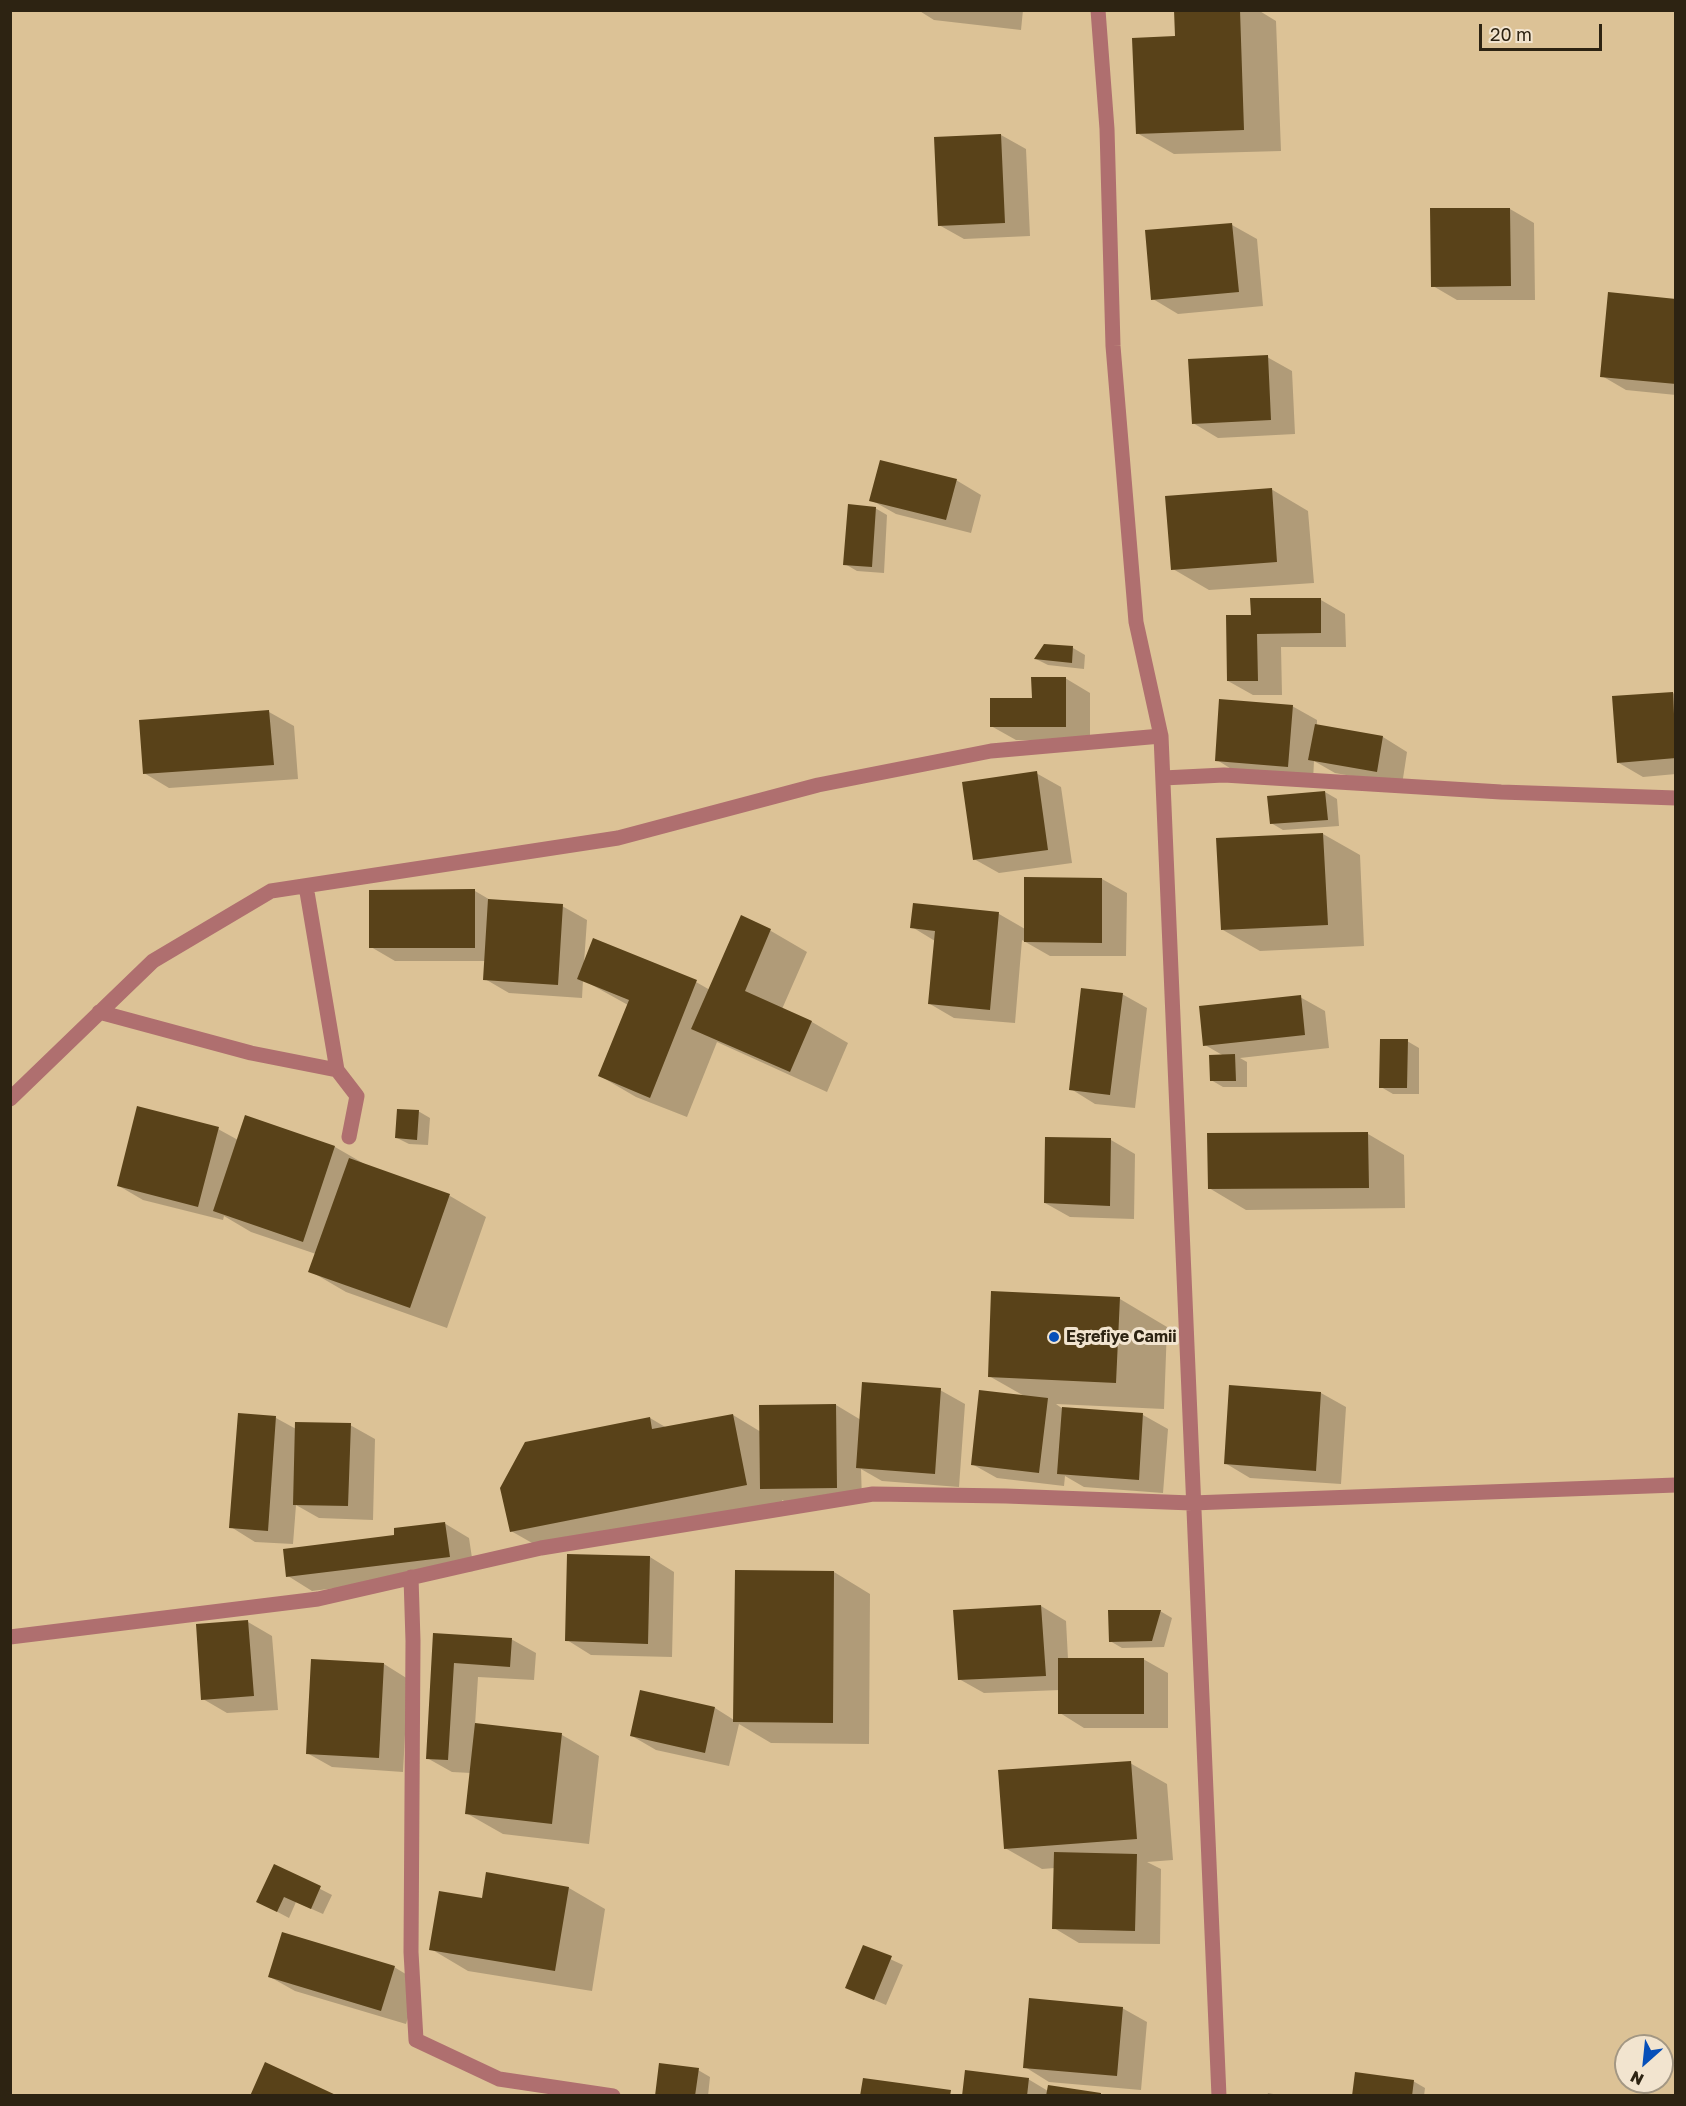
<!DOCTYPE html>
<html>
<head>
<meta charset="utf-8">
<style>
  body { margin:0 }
  #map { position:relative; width:1686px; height:2106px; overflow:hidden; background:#dcc296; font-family:"Golos Text",sans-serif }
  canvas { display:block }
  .frame { position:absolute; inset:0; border:12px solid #2d2312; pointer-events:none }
  .north { position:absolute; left:1614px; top:2034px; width:60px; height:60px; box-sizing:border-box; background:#f2e4cf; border:2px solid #a39783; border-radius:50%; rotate:207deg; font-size:16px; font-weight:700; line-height:24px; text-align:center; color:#2d2312 }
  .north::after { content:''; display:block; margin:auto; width:21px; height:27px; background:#064fb9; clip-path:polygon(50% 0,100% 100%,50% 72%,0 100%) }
  .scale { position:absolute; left:1479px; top:24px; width:123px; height:27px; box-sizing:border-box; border:3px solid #2d2312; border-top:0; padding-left:8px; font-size:18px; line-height:21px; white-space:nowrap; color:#2d2312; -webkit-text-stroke:4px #f2e4cf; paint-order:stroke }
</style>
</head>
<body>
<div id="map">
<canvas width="1686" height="2106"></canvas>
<div class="frame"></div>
<div class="north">N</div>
<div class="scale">20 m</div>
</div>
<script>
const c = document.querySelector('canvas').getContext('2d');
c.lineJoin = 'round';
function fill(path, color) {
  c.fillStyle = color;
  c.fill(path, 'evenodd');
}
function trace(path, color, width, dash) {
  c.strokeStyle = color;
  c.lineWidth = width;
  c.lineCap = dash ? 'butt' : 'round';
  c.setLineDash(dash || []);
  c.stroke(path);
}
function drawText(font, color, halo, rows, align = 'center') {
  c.font = font + ' "Golos Text",sans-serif';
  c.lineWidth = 6;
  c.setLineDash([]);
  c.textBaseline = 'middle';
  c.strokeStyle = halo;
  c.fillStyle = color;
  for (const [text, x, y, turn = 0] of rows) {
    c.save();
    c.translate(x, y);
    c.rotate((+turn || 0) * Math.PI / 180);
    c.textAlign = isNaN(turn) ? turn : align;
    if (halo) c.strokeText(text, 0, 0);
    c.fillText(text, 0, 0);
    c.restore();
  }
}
fill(new Path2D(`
  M 918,10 L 1023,10 L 1021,30 L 934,20 Z
  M 1175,10 L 1258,10 L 1276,21 L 1281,151 L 1174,154 L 1137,133 L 1177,38 Z
  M 1001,135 L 1026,149 L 1030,236 L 964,239 L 939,225 Z
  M 1510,209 L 1534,223 L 1535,300 L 1457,300 L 1433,286 Z
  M 1232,225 L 1257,239 L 1263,306 L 1178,314 L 1153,299 Z
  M 1676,301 L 1676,395 L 1626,390 L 1602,376 Z
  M 1267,357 L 1292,371 L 1295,434 L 1218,438 L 1193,423 Z
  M 956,480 L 981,495 L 971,533 L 896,514 L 871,500 Z
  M 1271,489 L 1308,511 L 1314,583 L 1209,590 L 1173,569 Z
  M 875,508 L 887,515 L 884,573 L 857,571 L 845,564 Z
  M 1321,600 L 1345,614 L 1346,647 L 1281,647 L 1282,695 L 1253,695 L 1228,681 L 1252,616 Z
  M 1073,648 L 1085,655 L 1084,669 L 1048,665 L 1036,659 Z
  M 1065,678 L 1090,693 L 1090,741 L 1016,740 L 991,726 Z
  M 1673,693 L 1676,695 L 1676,774 L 1643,777 L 1619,763 Z
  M 1292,706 L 1317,720 L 1317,726 L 1383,737 L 1407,752 L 1402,785 L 1335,773 L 1314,761 L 1313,781 L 1241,775 L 1217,760 Z
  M 269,712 L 294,726 L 298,779 L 169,788 L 144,773 Z
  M 1036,773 L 1061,787 L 1072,863 L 999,873 L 974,859 Z
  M 1325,792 L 1337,799 L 1339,826 L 1283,830 L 1271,823 Z
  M 1323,834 L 1360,855 L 1364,946 L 1260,951 L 1223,930 Z
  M 1025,879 L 1102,879 L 1127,893 L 1126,956 L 1050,956 L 1022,940 L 1015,1023 L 954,1018 L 930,1004 L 935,941 L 912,927 L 999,914 L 1025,929 Z
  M 475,891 L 492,901 L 562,906 L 587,920 L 584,963 L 594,940 L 696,982 L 710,990 L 742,917 L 771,931 L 807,952 L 782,1009 L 812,1022 L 848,1043 L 827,1092 L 717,1042 L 687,1117 L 636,1097 L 600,1076 L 628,1005 L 583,980 L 582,998 L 509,993 L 485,979 L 486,961 L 395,961 L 371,947 Z
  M 1122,994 L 1147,1008 L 1135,1108 L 1095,1104 L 1071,1089 Z
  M 1300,997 L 1325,1011 L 1329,1048 L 1240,1058 L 1247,1062 L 1247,1087 L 1223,1087 L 1211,1080 L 1224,1056 L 1205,1045 Z
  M 1407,1041 L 1419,1048 L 1419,1094 L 1393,1094 L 1381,1087 Z
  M 418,1111 L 430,1118 L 428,1145 L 409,1144 L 397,1138 Z
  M 246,1117 L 335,1147 L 368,1166 L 450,1196 L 486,1217 L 447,1328 L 346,1292 L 310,1271 L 316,1254 L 251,1232 L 224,1216 L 223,1220 L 143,1200 L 119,1186 L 218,1129 L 238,1140 Z
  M 1368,1134 L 1404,1155 L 1405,1208 L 1246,1210 L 1209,1188 Z
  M 1111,1140 L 1135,1154 L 1134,1219 L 1070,1217 L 1045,1203 Z
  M 1120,1299 L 1167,1327 L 1164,1409 L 1056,1404 L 1063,1409 L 1143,1415 L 1168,1429 L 1163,1493 L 1084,1487 L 1065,1476 L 1064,1486 L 997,1478 L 972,1464 L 1026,1397 L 989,1376 Z
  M 940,1390 L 965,1404 L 959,1487 L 882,1481 L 861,1469 L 862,1501 L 786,1502 L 782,1500 L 783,1506 L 548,1552 L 511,1531 L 650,1418 L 667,1428 L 733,1415 L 761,1432 L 836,1405 L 861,1420 Z
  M 1321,1393 L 1346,1407 L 1341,1484 L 1250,1478 L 1225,1463 Z
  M 239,1415 L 276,1418 L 296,1429 L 350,1425 L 375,1439 L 373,1520 L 319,1518 L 296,1505 L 293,1544 L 255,1542 L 231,1527 Z
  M 444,1523 L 469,1538 L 474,1571 L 312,1591 L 288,1576 L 396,1537 Z
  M 650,1557 L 674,1572 L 672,1657 L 591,1655 L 567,1640 Z
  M 834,1572 L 870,1594 L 869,1744 L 771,1743 L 739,1724 L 729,1766 L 656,1750 L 632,1736 L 715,1708 L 734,1720 Z
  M 1041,1606 L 1066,1621 L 1068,1659 L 1143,1659 L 1168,1673 L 1168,1728 L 1084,1728 L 1060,1713 L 1060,1690 L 984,1693 L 959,1679 L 955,1611 Z
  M 1160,1611 L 1172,1618 L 1164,1647 L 1122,1648 L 1110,1641 Z
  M 248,1622 L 272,1636 L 278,1710 L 227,1713 L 203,1699 Z
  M 434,1634 L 511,1639 L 536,1653 L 534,1680 L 478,1677 L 475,1725 L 562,1735 L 599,1756 L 589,1844 L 503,1834 L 466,1813 L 471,1773 L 452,1772 L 427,1758 Z
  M 384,1664 L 408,1679 L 403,1772 L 332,1767 L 307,1753 Z
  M 1130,1763 L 1167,1784 L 1173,1860 L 1147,1862 L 1161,1869 L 1160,1944 L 1079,1943 L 1054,1928 L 1055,1868 L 1042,1869 L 1005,1848 Z
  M 275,1866 L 332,1895 L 323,1914 L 296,1902 L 289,1918 L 270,1908 Z
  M 569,1888 L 605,1909 L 592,1991 L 468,1971 L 431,1949 Z
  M 864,1947 L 903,1965 L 886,2005 L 847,1988 Z
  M 394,1967 L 419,1982 L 406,2024 L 295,1991 L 270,1977 Z
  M 1122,2008 L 1147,2022 L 1141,2090 L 1049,2082 L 1025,2067 Z
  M 698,2070 L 710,2077 L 708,2096 L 657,2096 Z
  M 1028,2079 L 1048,2091 L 1102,2096 L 964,2096 Z
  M 1413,2081 L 1425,2088 L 1424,2096 L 1354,2096 Z
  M 1268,2093 L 1284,2096 L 1267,2096 Z`), '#0003');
fill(new Path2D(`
  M 1174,10 L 1240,10 L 1244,130 L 1136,134 L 1132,38 L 1175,36 Z
  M 1001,134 L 1005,223 L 938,226 L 934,137 Z
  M 1430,208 L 1510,208 L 1511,286 L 1431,287 Z
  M 1232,223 L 1239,292 L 1151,300 L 1145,230 Z
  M 1608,292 L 1676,299 L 1676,384 L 1600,377 Z
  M 1268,355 L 1271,420 L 1192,424 L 1188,359 Z
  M 880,460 L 957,479 L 946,520 L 869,501 Z
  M 1272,488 L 1277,562 L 1171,570 L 1165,496 Z
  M 848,504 L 876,507 L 872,567 L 843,565 Z
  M 1250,598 L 1321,598 L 1321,633 L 1257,634 L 1258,681 L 1227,681 L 1226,615 L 1251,615 Z
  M 1044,644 L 1073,646 L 1072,663 L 1034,659 Z
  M 1031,677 L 1066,677 L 1066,727 L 990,727 L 990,698 L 1032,698 Z
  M 1673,692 L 1676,758 L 1617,763 L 1612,696 Z
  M 1219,699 L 1293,705 L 1288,767 L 1215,761 Z
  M 269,710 L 274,765 L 143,774 L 139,720 Z
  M 1315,724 L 1383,736 L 1377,772 L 1308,760 Z
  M 1037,771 L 1048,850 L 973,860 L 962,782 Z
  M 1325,791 L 1328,820 L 1270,824 L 1267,796 Z
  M 1323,833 L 1328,925 L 1221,930 L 1216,838 Z
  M 1024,877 L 1102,878 L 1102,943 L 1024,942 Z
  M 475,889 L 475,948 L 369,948 L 369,890 Z
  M 488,899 L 563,904 L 558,985 L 483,980 Z
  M 913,903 L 999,912 L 990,1010 L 928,1004 L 935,931 L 910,928 Z
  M 741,915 L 771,929 L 745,991 L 812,1021 L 790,1072 L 691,1029 Z
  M 593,938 L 697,980 L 650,1098 L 598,1076 L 629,1000 L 577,979 Z
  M 1081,988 L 1123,993 L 1110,1095 L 1069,1090 Z
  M 1301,995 L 1305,1035 L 1203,1046 L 1199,1006 Z
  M 1380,1039 L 1408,1039 L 1407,1088 L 1379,1088 Z
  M 1235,1054 L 1236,1081 L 1210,1081 L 1209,1055 Z
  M 137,1106 L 219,1127 L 198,1207 L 117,1186 Z
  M 397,1109 L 419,1110 L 417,1140 L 395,1138 Z
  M 245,1115 L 335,1146 L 303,1242 L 213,1211 Z
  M 1368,1132 L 1369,1188 L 1208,1189 L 1207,1133 Z
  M 1045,1137 L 1111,1138 L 1110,1206 L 1044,1203 Z
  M 349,1158 L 450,1194 L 410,1308 L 308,1272 Z
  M 991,1291 L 1120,1297 L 1116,1383 L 988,1377 Z
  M 862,1382 L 941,1388 L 935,1474 L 856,1468 Z
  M 1229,1385 L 1321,1392 L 1316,1471 L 1224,1464 Z
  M 979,1390 L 1048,1398 L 1039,1473 L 971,1465 Z
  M 836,1404 L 837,1488 L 760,1489 L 759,1405 Z
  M 1062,1407 L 1143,1413 L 1139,1480 L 1057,1474 Z
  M 238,1413 L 276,1416 L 268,1531 L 229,1528 Z
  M 733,1414 L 747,1485 L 510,1532 L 500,1488 L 525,1442 L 650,1417 L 652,1429 Z
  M 295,1422 L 351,1423 L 348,1506 L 293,1505 Z
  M 445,1522 L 450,1557 L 286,1577 L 283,1549 L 394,1535 L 394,1528 Z
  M 567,1554 L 650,1556 L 648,1644 L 565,1641 Z
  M 735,1570 L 834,1571 L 833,1723 L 733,1722 Z
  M 1041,1605 L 1046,1676 L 958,1680 L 953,1610 Z
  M 1108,1610 L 1161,1610 L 1152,1641 L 1109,1642 Z
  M 248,1620 L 254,1696 L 201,1700 L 196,1624 Z
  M 433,1633 L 512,1638 L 510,1667 L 454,1663 L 448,1760 L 426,1759 Z
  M 1058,1658 L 1144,1658 L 1144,1714 L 1058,1714 Z
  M 311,1659 L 384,1663 L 379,1758 L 306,1754 Z
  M 640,1690 L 715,1707 L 705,1753 L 630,1736 Z
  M 475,1723 L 562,1733 L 552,1824 L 465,1814 Z
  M 1131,1761 L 1137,1839 L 1004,1849 L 998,1770 Z
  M 1054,1852 L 1137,1854 L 1135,1931 L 1052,1929 Z
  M 274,1864 L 321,1886 L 311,1909 L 284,1897 L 277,1912 L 256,1902 Z
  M 486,1872 L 569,1887 L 555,1971 L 429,1950 L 439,1891 L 482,1898 Z
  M 282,1932 L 395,1966 L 381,2011 L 268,1977 Z
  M 863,1945 L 892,1956 L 874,2000 L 845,1988 Z
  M 1029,1998 L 1123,2007 L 1117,2076 L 1023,2068 Z
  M 265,2062 L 338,2096 L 250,2096 Z
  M 659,2063 L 699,2068 L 695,2096 L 655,2096 Z
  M 965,2070 L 1029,2078 L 1027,2096 L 962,2096 Z
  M 1355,2072 L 1414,2080 L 1412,2096 L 1352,2096 Z
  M 863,2078 L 951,2090 L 950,2096 L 860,2096 Z
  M 1048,2085 L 1101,2093 L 1101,2096 L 1046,2096 Z`), '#594219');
trace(new Path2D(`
  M 1098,10 L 1107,129 L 1113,346 L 1136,622 L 1161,736 L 1219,2096
  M 1163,778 L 1224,775 L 1501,792 L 1676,798
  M 99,1012 L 251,1053 L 337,1070 L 306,886
  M 337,1070 L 357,1096 L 349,1137
  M 10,1099 L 153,961 L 271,891 L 618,838 L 818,785 L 991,751 L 1161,736
  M 411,1577 L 413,1641 L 411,1952 L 416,2040 L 499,2079 L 613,2096
  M 10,1637 L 318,1599 L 541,1548 L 873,1494 L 1006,1496 L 1192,1503 L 1676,1485`), '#af6f6f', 15);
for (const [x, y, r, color] of [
  [1054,1337,6,"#064fb9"]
]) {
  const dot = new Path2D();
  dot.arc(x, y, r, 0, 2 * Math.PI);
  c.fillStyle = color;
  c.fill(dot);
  trace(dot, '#f2e4cf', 2);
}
drawText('bold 16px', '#2d2312', '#f2e4cf', [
  ["Eşrefiye Camii",1066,1337]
], 'left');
</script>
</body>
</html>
